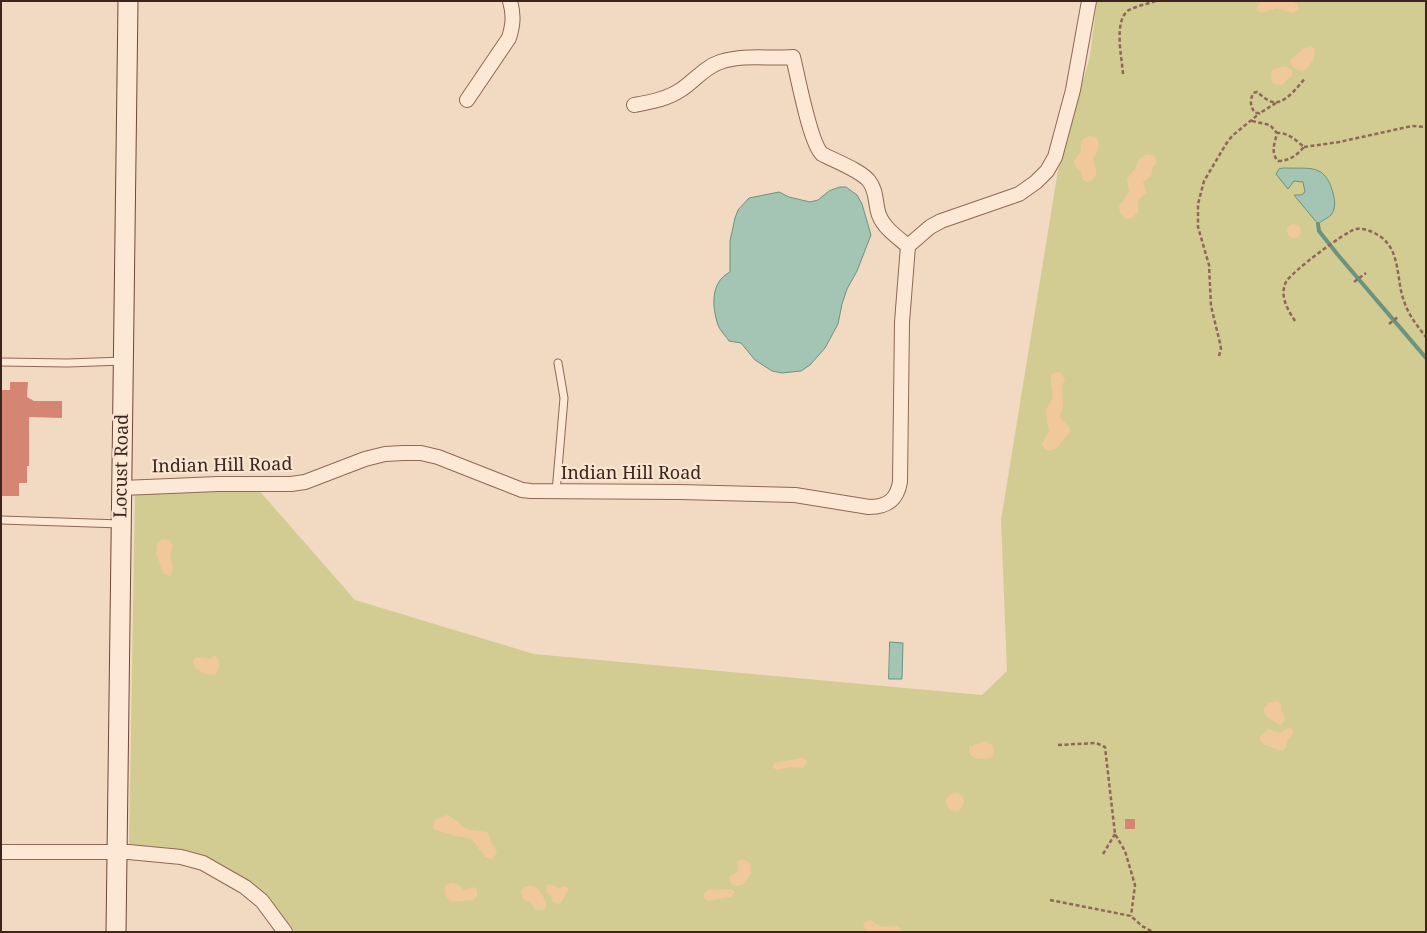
<!DOCTYPE html>
<html>
<head>
<meta charset="utf-8">
<style>
  body { margin:0 }
  #map { position:relative; width:1427px; height:933px; overflow:hidden; background:#f2d9c1; font-family:"Noto Serif",serif }
  canvas { display:block }
  .frame { position:absolute; inset:0; border:2px solid #3c251c; pointer-events:none }
</style>
</head>
<body>
<div id="map">
<canvas width="1427" height="933"></canvas>
<div class="frame"></div>
</div>
<script>
const c = document.querySelector('canvas').getContext('2d');
c.lineJoin = 'round';
function fill(path, color) {
  c.fillStyle = color;
  c.fill(path, 'evenodd');
}
function trace(path, color, width, dash) {
  c.strokeStyle = color;
  c.lineWidth = width;
  c.lineCap = dash ? 'butt' : 'round';
  c.setLineDash(dash || []);
  c.stroke(path);
}
function drawText(font, color, halo, rows, align = 'center') {
  c.font = font + ' "Noto Serif",serif';
  c.lineWidth = 4.5;
  c.setLineDash([]);
  c.textBaseline = 'middle';
  c.strokeStyle = halo;
  c.fillStyle = color;
  for (const [text, x, y, turn = 0] of rows) {
    c.save();
    c.translate(x, y);
    c.rotate((+turn || 0) * Math.PI / 180);
    c.textAlign = isNaN(turn) ? turn : align;
    if (halo) c.strokeText(text, 0, 0);
    c.fillText(text, 0, 0);
    c.restore();
  }
}
fill(new Path2D(`
  M 1097,1 L 1426,1 L 1426,932 L 299,932 L 294,931 L 262,893 L 179,850 L 129,845 L 135,492 L 256,487 L 355,600 L 534,654 L 982,695 L 1007,671 L 1001,520 L 1058,170 L 1090,56 Z`), '#d2cc93');
fill(new Path2D(`
  M 1260,1 L 1292,1 L 1298,5 L 1298,10 L 1292,13 L 1277,8 L 1261,13 L 1256,10 Z
  M 1311,46 L 1315,49 C 1315,58 1311,65 1303,71 L 1297,70 L 1291,65 L 1290,60 L 1304,48 Z
  M 1284,66 L 1292,70 L 1292,76 L 1282,85 L 1274,84 L 1271,80 L 1272,70 Z
  M 1089,136 L 1096,137 C 1102,146 1097,152 1093,159 C 1094,168 1100,172 1093,180 L 1087,182 L 1082,179 L 1081,172 L 1075,166 L 1074,161 L 1081,152 C 1080,144 1080,139 1089,136 Z
  M 1148,154 L 1155,156 L 1157,163 L 1153,167 L 1151,176 L 1143,182 L 1146,193 L 1138,201 L 1138,212 L 1132,218 L 1126,219 L 1120,213 L 1119,206 L 1129,192 L 1127,179 L 1135,169 L 1139,159 Z
  M1287 231a7 7 0 1 1 14 0a7 7 0 1 1-14 0Z
  M 1056,372 L 1061,373 L 1065,379 L 1062,387 L 1063,404 L 1060,417 L 1069,427 L 1070,432 L 1057,448 L 1050,451 L 1045,449 L 1042,444 L 1049,431 L 1047,422 L 1046,409 C 1059,392 1049,393 1051,375 Z
  M 162,539 L 169,540 L 173,546 L 170,556 L 173,568 L 171,575 L 169,576 L 164,574 L 156,554 L 157,544 Z
  M 215,655 C 220,660 221,669 215,675 L 203,673 L 195,668 L 193,661 L 196,657 L 210,659 Z
  M 1277,701 L 1281,704 L 1281,710 L 1285,717 L 1284,722 L 1279,725 L 1267,717 L 1263,710 L 1268,703 Z
  M 1290,727 L 1294,732 L 1287,741 L 1286,748 L 1282,751 L 1263,744 L 1260,741 L 1260,737 L 1268,729 L 1280,733 Z
  M 985,741 L 992,745 L 994,751 L 992,757 C 985,760 975,760 969,754 L 969,747 Z
  M 802,758 L 805,759 L 807,763 L 803,768 L 791,767 L 777,770 L 772,767 L 775,763 Z
  M946 802a9 9 0 1 1 18 0a9 9 0 1 1-18 0Z
  M 447,815 C 456,818 460,826 468,829 C 475,832 481,830 488,833 L 492,844 L 497,851 L 495,856 L 491,859 L 485,857 L 471,838 L 455,836 L 433,829 L 434,821 L 438,818 Z
  M 743,859 L 750,863 L 751,873 L 744,884 C 739,886 733,887 729,881 L 729,877 L 738,872 L 737,862 Z
  M 452,883 L 457,884 L 464,890 L 475,887 L 477,891 L 477,896 L 473,900 L 450,902 C 446,897 444,891 446,885 Z
  M 550,884 L 559,888 L 564,886 L 568,888 L 568,891 L 560,904 L 553,903 L 551,896 L 547,892 L 547,885 Z
  M 531,886 L 538,888 C 541,896 550,902 544,910 L 536,910 L 531,903 L 522,898 L 521,890 L 525,887 Z
  M 731,889 L 735,892 L 731,897 L 708,901 L 703,897 L 705,892 L 708,890 Z
  M 870,920 L 882,927 L 898,926 L 903,932 L 866,932 L 863,925 L 865,922 Z`), '#f1c89b');
const water = new Path2D(`
  M 1284,168 C 1310,169 1325,163 1333,193 C 1335,200 1336,209 1331,215 C 1327,219 1322,220 1318,224 L 1294,195 L 1301,195 L 1305,192 L 1303,182 L 1294,181 L 1288,189 L 1276,174 L 1279,169 Z
  M 840,187 L 846,187 L 857,195 L 862,204 L 871,235 L 857,271 L 847,289 L 842,304 L 838,324 L 825,348 L 810,365 L 801,371 L 782,373 L 772,371 L 755,360 L 741,343 L 729,341 C 726,336 720,331 718,325 C 712,307 710,282 730,272 L 730,241 L 735,218 L 738,210 L 749,198 L 779,192 L 789,197 L 810,202 L 818,200 L 829,191 Z
  M 890,642 L 903,643 L 902,679 L 889,679 Z`);
fill(water, '#a4c4b4');
trace(water, '#6a9380', 1);
trace(new Path2D(`
  M 1318,224 L 1319,231 L 1338,255 L 1426,358`), '#6a9380', 4);
fill(new Path2D(`
  M 10,382 L 28,382 L 27,397 L 34,401 L 62,401 L 62,418 L 29,417 L 29,466 L 27,466 L 27,483 L 19,483 L 19,496 L 1,496 L 1,390 L 10,390 Z
  M 1125,819 L 1135,819 L 1135,829 L 1125,829 Z`), '#d48673');
const lane = new Path2D(`
  M 1,362 L 68,363 L 123,361
  M 556,492 L 564,398 L 558,363
  M 1,520 L 121,524`);
const street = new Path2D(`
  M 467,100 L 509,38 C 513,25 514,15 510,1
  M 634,105 C 650,102 668,99 682,89 C 694,81 705,67 720,62 C 744,54 769,59 793,57 C 798,77 810,143 822,154 C 835,161 860,170 869,181 C 877,191 875,204 879,215 C 884,228 897,237 908,246
  M 122,488 L 218,484 L 291,484 L 305,482 L 365,459 L 385,454 L 403,453 L 421,453 L 438,457 L 522,490 L 531,491 L 680,492 L 795,495 L 869,507 C 887,507 897,500 900,482 L 902,322 L 908,246 L 930,227 L 941,221 L 1019,194 L 1036,182 L 1047,171 L 1055,157 L 1073,90 L 1089,1
  M 1,852 L 129,852 L 181,857 L 203,863 L 245,887 L 262,901 L 285,932`);
const secondary = new Path2D(`
  M 116,932 L 128,1`);
trace(lane, '#8e6856', 9);
trace(street, '#8e6856', 16);
trace(secondary, '#6f493a', 21);
trace(new Path2D(`
  M 1123,74 C 1122,58 1113,20 1129,10 C 1137,6 1147,4 1156,1
  M 1276,103 L 1260,113 L 1255,113 C 1250,106 1250,101 1253,93 L 1257,92 C 1261,95 1265,99 1270,101 C 1282,108 1298,87 1305,78
  M 1252,121 L 1270,125 L 1277,133 C 1275,143 1270,152 1278,161 C 1289,161 1296,156 1304,147 C 1296,140 1287,132 1277,133
  M 1304,147 L 1339,142 L 1412,126 L 1426,127
  M 1354,282 L 1366,273
  M 1295,321 C 1288,310 1279,296 1286,282 C 1290,273 1346,231 1356,229 C 1365,228 1374,232 1381,237 C 1401,252 1396,280 1404,301 C 1408,314 1417,326 1426,337
  M 1389,324 L 1399,316
  M 1219,356 L 1221,349 L 1220,343 L 1211,306 L 1209,265 L 1198,227 L 1198,204 L 1204,181 L 1226,144 L 1232,136 L 1260,113
  M 1058,745 L 1096,743 L 1105,747 L 1115,834 L 1125,851 L 1135,885 L 1131,916
  M 1103,854 L 1115,834
  M 1050,900 L 1131,916 L 1142,926 L 1153,932`), '#8e6856', 2.5, [4, 2.5]);
trace(lane, '#fce8d5', 7);
trace(street, '#fce8d5', 14);
trace(secondary, '#fce8d5', 19);
drawText('18px', '#3c251c', '#f9e5d1', [
  ["Locust Road",122,466,-89],
  ["Indian Hill Road",222,466,-1],
  ["Indian Hill Road",631,474]
]);
</script>
</body>
</html>
